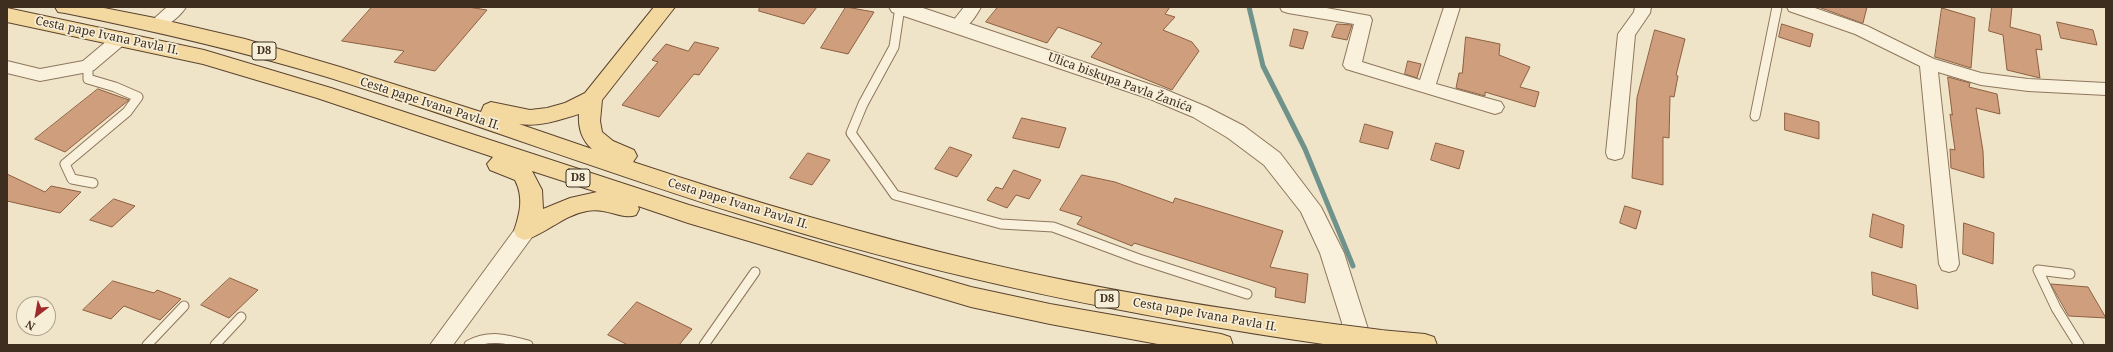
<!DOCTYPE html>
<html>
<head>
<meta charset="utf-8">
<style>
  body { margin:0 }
  #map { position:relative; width:2113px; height:352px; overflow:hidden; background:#f0e4c8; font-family:"Noto Serif",serif }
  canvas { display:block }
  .frame { position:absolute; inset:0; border:8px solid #3d2e20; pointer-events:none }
  .north { position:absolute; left:16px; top:296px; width:40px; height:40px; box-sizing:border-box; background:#f7eed8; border:1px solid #ada18e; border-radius:50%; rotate:211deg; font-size:11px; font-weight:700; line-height:16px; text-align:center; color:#3d2e20 }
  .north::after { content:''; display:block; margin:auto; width:14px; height:18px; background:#9e2a2b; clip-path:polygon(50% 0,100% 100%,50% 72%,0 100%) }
</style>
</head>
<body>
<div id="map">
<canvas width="2113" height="352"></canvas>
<div class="frame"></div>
<div class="north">N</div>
</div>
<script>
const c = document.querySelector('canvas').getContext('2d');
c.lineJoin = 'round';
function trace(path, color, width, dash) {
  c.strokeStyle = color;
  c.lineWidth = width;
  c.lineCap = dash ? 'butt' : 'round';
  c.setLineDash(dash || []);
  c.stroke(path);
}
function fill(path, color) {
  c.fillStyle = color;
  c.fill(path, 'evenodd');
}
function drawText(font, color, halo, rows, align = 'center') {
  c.font = font + ' "Noto Serif",serif';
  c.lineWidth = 3.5;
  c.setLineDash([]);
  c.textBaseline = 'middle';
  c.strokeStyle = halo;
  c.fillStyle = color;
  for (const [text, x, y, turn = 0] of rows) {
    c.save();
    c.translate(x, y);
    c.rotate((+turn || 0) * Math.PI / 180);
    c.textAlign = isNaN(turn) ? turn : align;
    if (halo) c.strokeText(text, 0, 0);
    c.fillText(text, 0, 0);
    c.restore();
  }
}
trace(new Path2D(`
  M 1249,7 L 1263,66 L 1305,149 L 1353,266`), '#6f938a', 5);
const building = new Path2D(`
  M 372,7 L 468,7 L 487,10 L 435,71 L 394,62 L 404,51 L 342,41 Z
  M 760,7 L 817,7 L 804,24 L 759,11 Z
  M 846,7 L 874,12 L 848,54 L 821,48 Z
  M 998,7 L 1170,7 L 1165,14 L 1175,17 L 1163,30 L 1192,42 L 1199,51 L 1172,90 L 1091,57 L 1102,43 L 1058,27 L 1047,43 L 986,22 Z
  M 1819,7 L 1867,7 L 1863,23 Z
  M 1992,7 L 2012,7 L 2010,27 L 2040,35 L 2042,50 L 2036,49 L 2040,78 L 2007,70 L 2003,35 L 1989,31 Z
  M 1942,8 L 1975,18 L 1971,68 L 1935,57 Z
  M 2057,22 L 2093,30 L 2097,45 L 2061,38 Z
  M 1337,24 L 1352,25 L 1347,40 L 1332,37 Z
  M 1782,24 L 1813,34 L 1810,47 L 1779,37 Z
  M 1294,29 L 1308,32 L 1303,49 L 1290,46 Z
  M 1655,30 L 1685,39 L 1676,75 L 1678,76 L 1674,97 L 1670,96 L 1669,138 L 1663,137 L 1663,185 L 1632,178 L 1637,98 Z
  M 1466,37 L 1500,44 L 1499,55 L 1530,67 L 1520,87 L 1539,92 L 1535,107 L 1485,92 L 1485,96 L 1456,88 L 1459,73 L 1462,73 Z
  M 695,42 L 719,48 L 699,75 L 694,74 L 659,117 L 622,105 L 658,62 L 652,60 L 666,44 L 688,51 Z
  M 1408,61 L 1421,64 L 1417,78 L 1405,74 Z
  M 1948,77 L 1970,83 L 1969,87 L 1997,94 L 2000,114 L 1976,108 L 1983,151 L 1984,178 L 1951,168 L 1950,149 L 1955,150 L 1950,114 L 1952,115 Z
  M 98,89 L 129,100 L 65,152 L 35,139 Z
  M 1785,113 L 1819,122 L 1819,139 L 1785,130 Z
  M 1022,118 L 1066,128 L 1059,148 L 1013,138 Z
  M 1365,124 L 1393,132 L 1388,149 L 1360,142 Z
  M 1436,143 L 1464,151 L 1459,169 L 1431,160 Z
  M 950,147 L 972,155 L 957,177 L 935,169 Z
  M 808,153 L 830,160 L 812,185 L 790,178 Z
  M 1014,170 L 1041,180 L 1029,199 L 1016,195 L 1007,208 L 987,200 L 996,187 L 1002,189 Z
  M 7,174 L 45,192 L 51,186 L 81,192 L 60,213 L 7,201 Z
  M 1082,175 L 1115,182 L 1173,203 L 1175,198 L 1283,231 L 1270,267 L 1308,274 L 1305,303 L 1275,297 L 1276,288 L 1134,243 L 1132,246 L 1077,224 L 1082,217 L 1060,210 Z
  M 114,199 L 135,206 L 112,227 L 90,220 Z
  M 1625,206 L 1641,211 L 1636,229 L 1620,223 Z
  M 1873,214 L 1904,225 L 1902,248 L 1870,237 Z
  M 1964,223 L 1994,233 L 1993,264 L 1963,254 Z
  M 1872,272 L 1916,285 L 1918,309 L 1873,295 Z
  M 230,278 L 258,290 L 229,318 L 201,305 Z
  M 113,281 L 154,293 L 157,290 L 181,299 L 160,320 L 124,306 L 111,319 L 83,310 Z
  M 2051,284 L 2088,287 L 2106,318 L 2069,316 Z
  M 637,302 L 692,329 L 679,345 L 628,345 L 608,335 Z`);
fill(building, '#cf9f7d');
trace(building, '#8d5f41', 1);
const service = new Path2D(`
  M 900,7 L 894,47 L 863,104 L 851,133 L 895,195 L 1001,224 L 1053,227 L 1139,259 L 1247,294
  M 88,66 L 88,79 L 115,87 L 138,97 L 127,112 L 65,164 L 72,179 L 93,183
  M 1755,116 L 1777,7
  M 2070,274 L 2038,270 L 2056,308 L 2079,345
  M 147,345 L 184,306
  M 215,345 L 241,317
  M 469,345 C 489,334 507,339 528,345
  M 704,345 L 755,272`);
const minor = new Path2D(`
  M 167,7 L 186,7 C 180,17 162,32 150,28 L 148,24 Z
  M 964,7 L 981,7 C 975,18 965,34 951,30 L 949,26 Z
  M 1280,7 L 1321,7 L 1370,16 L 1372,20 L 1362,62 L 1420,80 L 1444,7 L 1460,7 L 1436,84 L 1501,102 L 1504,107 L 1501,112 L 1495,114 L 1346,69 L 1343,65 L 1354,24 L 1288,13 L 1282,11 Z
  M 1635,7 L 1651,7 L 1650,13 L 1635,35 L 1624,153 L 1622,158 L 1615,160 L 1608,158 L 1606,153 L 1618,34 L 1634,12 Z
  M 1787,7 L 1812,7 L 1867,26 L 1934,59 L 1981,73 L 2028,79 L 2106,83 L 2106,95 L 2028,91 L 1981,85 L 1938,72 L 1959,264 L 1956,270 L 1949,272 L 1942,270 L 1939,264 L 1920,66 L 1855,34 L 1789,11 Z
  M 121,32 L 127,34 L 130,38 L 127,42 L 94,70 L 88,72 L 40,81 L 7,73 L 7,61 L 40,69 L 83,61 L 115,34 Z
  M 525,223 L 532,225 L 535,231 L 532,237 L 453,345 L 430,345 L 518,225 Z`);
const tertiary = new Path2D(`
  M 889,7 L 920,7 L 1164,89 L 1207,107 L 1244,126 L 1280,153 L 1321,207 L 1344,253 L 1373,345 L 1349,345 L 1320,253 L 1301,212 L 1264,165 L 1228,138 L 1193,117 L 1150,99 L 892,12 Z`);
const primary = new Path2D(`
  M 55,7 L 99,7 L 155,18 L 245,39 L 340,67 L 481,112 L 484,105 L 491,102 L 530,110 L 547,108 L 565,103 L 585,93 L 654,7 L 675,7 L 602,100 L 600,121 L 602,132 L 613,141 L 634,150 L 637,156 L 633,162 C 747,200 863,234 981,262 C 1100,290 1220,309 1341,325 L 1350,329 L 1353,336 L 1350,343 L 1330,345 C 1141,318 954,280 771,224 C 622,179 476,123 327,77 C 241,51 154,31 65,13 L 58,12 ZM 579,114 C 578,128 582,140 592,149 L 519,124 C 540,127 559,120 579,114 Z
  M 7,8 L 204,50 L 331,88 L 689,205 L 971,287 L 1050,304 L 1221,334 L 1230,337 L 1233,345 L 1163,345 L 1050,324 L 971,307 L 688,223 L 638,206 L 639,209 L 636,215 C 621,220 607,207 587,211 C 564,215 547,233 525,240 L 517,237 L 514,231 C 520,213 524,198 515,180 L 490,170 L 487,164 L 493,157 L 317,98 L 203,64 L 7,22 ZM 532,171 L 597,192 L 570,198 L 543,209 L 542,190 Z
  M 1380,330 L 1425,334 L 1434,337 L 1437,345 L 1370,345 L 1368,341 L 1371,334 Z`);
trace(service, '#8d765c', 11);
trace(minor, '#8d765c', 2);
trace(tertiary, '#8d765c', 2);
trace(primary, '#5b4430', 2);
trace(service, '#faf1dc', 9);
fill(minor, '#faf1dc');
fill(tertiary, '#faf1dc');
fill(primary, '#f3d9a0');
const primaryBridge = new Path2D(`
  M 1341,336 L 1380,341`);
trace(primaryBridge, '#5b4430', 24, []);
trace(primaryBridge, '#f3d9a0', 22);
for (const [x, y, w] of [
  [264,51,24],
  [578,178,24],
  [1107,299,24]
]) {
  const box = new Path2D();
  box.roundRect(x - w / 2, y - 9, w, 18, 3);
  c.fillStyle = '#f7eed8';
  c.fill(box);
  trace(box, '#3d2e20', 1);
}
drawText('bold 11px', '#3d2e20', null, [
  ["D8",264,51],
  ["D8",578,178],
  ["D8",1107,299]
]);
drawText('12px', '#3d2e20', '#f7eed8', [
  ["Cesta pape Ivana Pavla II.",107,36,12],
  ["Ulica biskupa Pavla Žanića",1120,83,20],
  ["Cesta pape Ivana Pavla II.",430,104,18],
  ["Cesta pape Ivana Pavla II.",738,204,17],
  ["Cesta pape Ivana Pavla II.",1205,315,10]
]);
</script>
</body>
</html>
